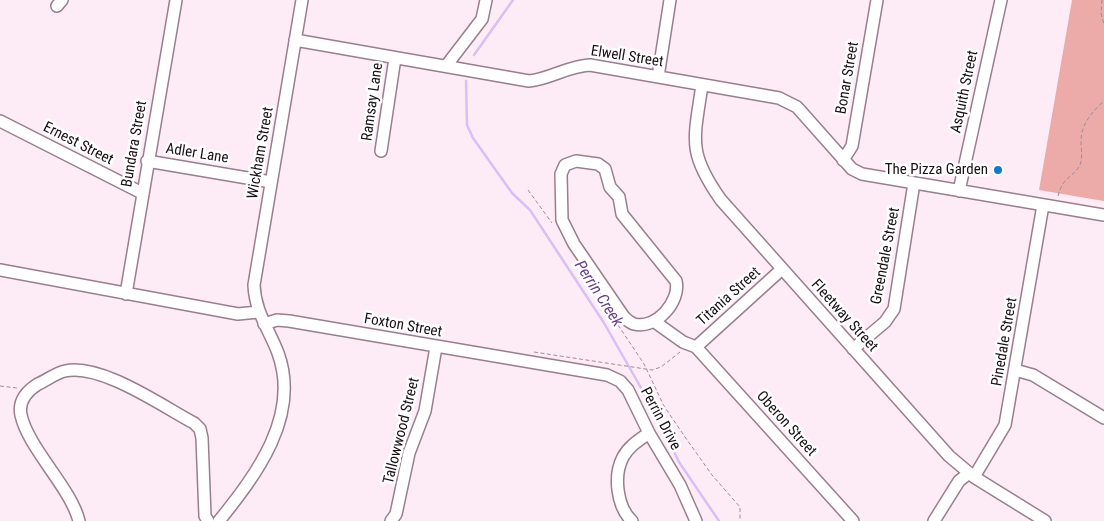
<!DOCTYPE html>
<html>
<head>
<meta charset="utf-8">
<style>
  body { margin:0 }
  canvas { display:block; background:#fdecf6 }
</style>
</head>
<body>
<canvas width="1104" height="521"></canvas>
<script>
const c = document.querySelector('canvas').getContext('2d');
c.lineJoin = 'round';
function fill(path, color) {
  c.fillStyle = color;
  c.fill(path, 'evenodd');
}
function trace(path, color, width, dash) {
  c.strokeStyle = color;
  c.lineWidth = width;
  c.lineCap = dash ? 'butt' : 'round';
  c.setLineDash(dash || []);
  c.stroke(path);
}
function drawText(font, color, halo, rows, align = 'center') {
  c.font = font + ' "Roboto Condensed",sans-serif';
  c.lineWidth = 5;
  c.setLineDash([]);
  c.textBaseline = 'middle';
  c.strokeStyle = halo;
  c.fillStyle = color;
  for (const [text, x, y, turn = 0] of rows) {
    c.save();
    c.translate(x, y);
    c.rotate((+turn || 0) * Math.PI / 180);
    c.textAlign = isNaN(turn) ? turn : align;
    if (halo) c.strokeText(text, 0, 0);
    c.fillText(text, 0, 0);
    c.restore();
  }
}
fill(new Path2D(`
  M 1072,0 L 1104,0 L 1104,201 L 1039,190 Z`), '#ecaaa9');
trace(new Path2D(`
  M 474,55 L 513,0
  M 466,81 L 467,125 L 473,138 L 512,193 L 530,210 L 604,323 L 652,407 L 679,462 L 719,521`), '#d7c0f6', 2.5);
const minor = new Path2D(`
  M 57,6 L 62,0
  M 295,40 L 529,81 C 551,79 567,66 590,65 L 779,98 L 797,107 L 852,169 L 862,174 L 1104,215
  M 446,66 L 482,19 L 486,0
  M 658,77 L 670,0
  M 702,85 C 694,140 687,152 721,200 L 949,456 L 974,477 L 1045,521
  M 0,121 L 142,193
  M 381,151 L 395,58
  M 843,160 L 852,146 L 877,0
  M 147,161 L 271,182
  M 576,161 L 598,164 L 605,169 L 610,187 L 619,197 L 622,214 L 676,281 C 681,301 656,330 634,324 C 631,323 627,320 624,317 L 574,244 L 562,220 L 561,174 L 565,165 Z
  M 959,191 L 1001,0
  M 0,270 L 238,314 L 258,312
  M 126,294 L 176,0
  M 655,322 L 683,342 L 696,347 L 853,521
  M 264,324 L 277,320 L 289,321 L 607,375 L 620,381 L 628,390 L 649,433 L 680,485 L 696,521
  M 696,347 L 782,269
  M 853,349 L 885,322 L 894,309 L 914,183
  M 1015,370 L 1033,375 L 1104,418
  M 974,477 L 1005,425 L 1043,205
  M 79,521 C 71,488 28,448 21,415 C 18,401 27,391 38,384 C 47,380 56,373 65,371 C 101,363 162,406 194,423 L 200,429 L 202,438 L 205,516 L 208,521
  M 219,521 C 256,475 301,416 278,353 C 269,329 255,312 254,285 L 302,0
  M 391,521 L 396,514 L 409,453 L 425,411 L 436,347
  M 632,521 C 617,507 613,476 623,457 C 629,446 639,440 649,433
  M 934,521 L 959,481 L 969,473`);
trace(minor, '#997e8e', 14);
trace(new Path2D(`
  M 1102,0 L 1101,13 L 1104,25
  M 528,190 L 552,223
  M 1058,196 C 1063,176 1073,178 1080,165 C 1083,157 1081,149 1081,141 C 1081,124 1092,112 1104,101
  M 618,325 L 644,364 L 664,406 L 685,437 L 712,475 L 740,507 L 740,521
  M 534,352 L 652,370 L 661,367 L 680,352
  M 0,386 L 17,388`), '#9b8d95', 1, [4, 2.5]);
trace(minor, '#fff', 11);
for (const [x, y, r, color] of [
  [998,170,5,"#0f7ac5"]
]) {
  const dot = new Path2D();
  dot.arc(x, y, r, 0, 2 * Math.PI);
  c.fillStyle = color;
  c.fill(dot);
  trace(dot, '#fff', 2);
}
drawText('15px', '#190f15', '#fff', [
  ["Elwell Street",627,57,9],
  ["Bonar Street",848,78,-80],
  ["Asquith Street",965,92,-78],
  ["Ramsay Lane",373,102,-82],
  ["Ernest Street",78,144,27],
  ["Bundara Street",135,144,-80],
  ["Wickham Street",261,153,-80],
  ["Adler Lane",197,154,9],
  ["Greendale Street",886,256,-79],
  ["Titania Street",729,297,-42],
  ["Fleetway Street",844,316,48],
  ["Foxton Street",403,326,10],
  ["Pinedale Street",1005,342,-80],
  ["Perrin Drive",660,419,62],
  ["Oberon Street",786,424,48],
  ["Tallowwood Street",402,431,-76]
]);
drawText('15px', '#190f15', '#fff', [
  ["The Pizza Garden",988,170]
], 'right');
drawText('italic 16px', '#66408f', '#fff', [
  ["Perrin Creek",598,294,57]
]);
</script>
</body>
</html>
